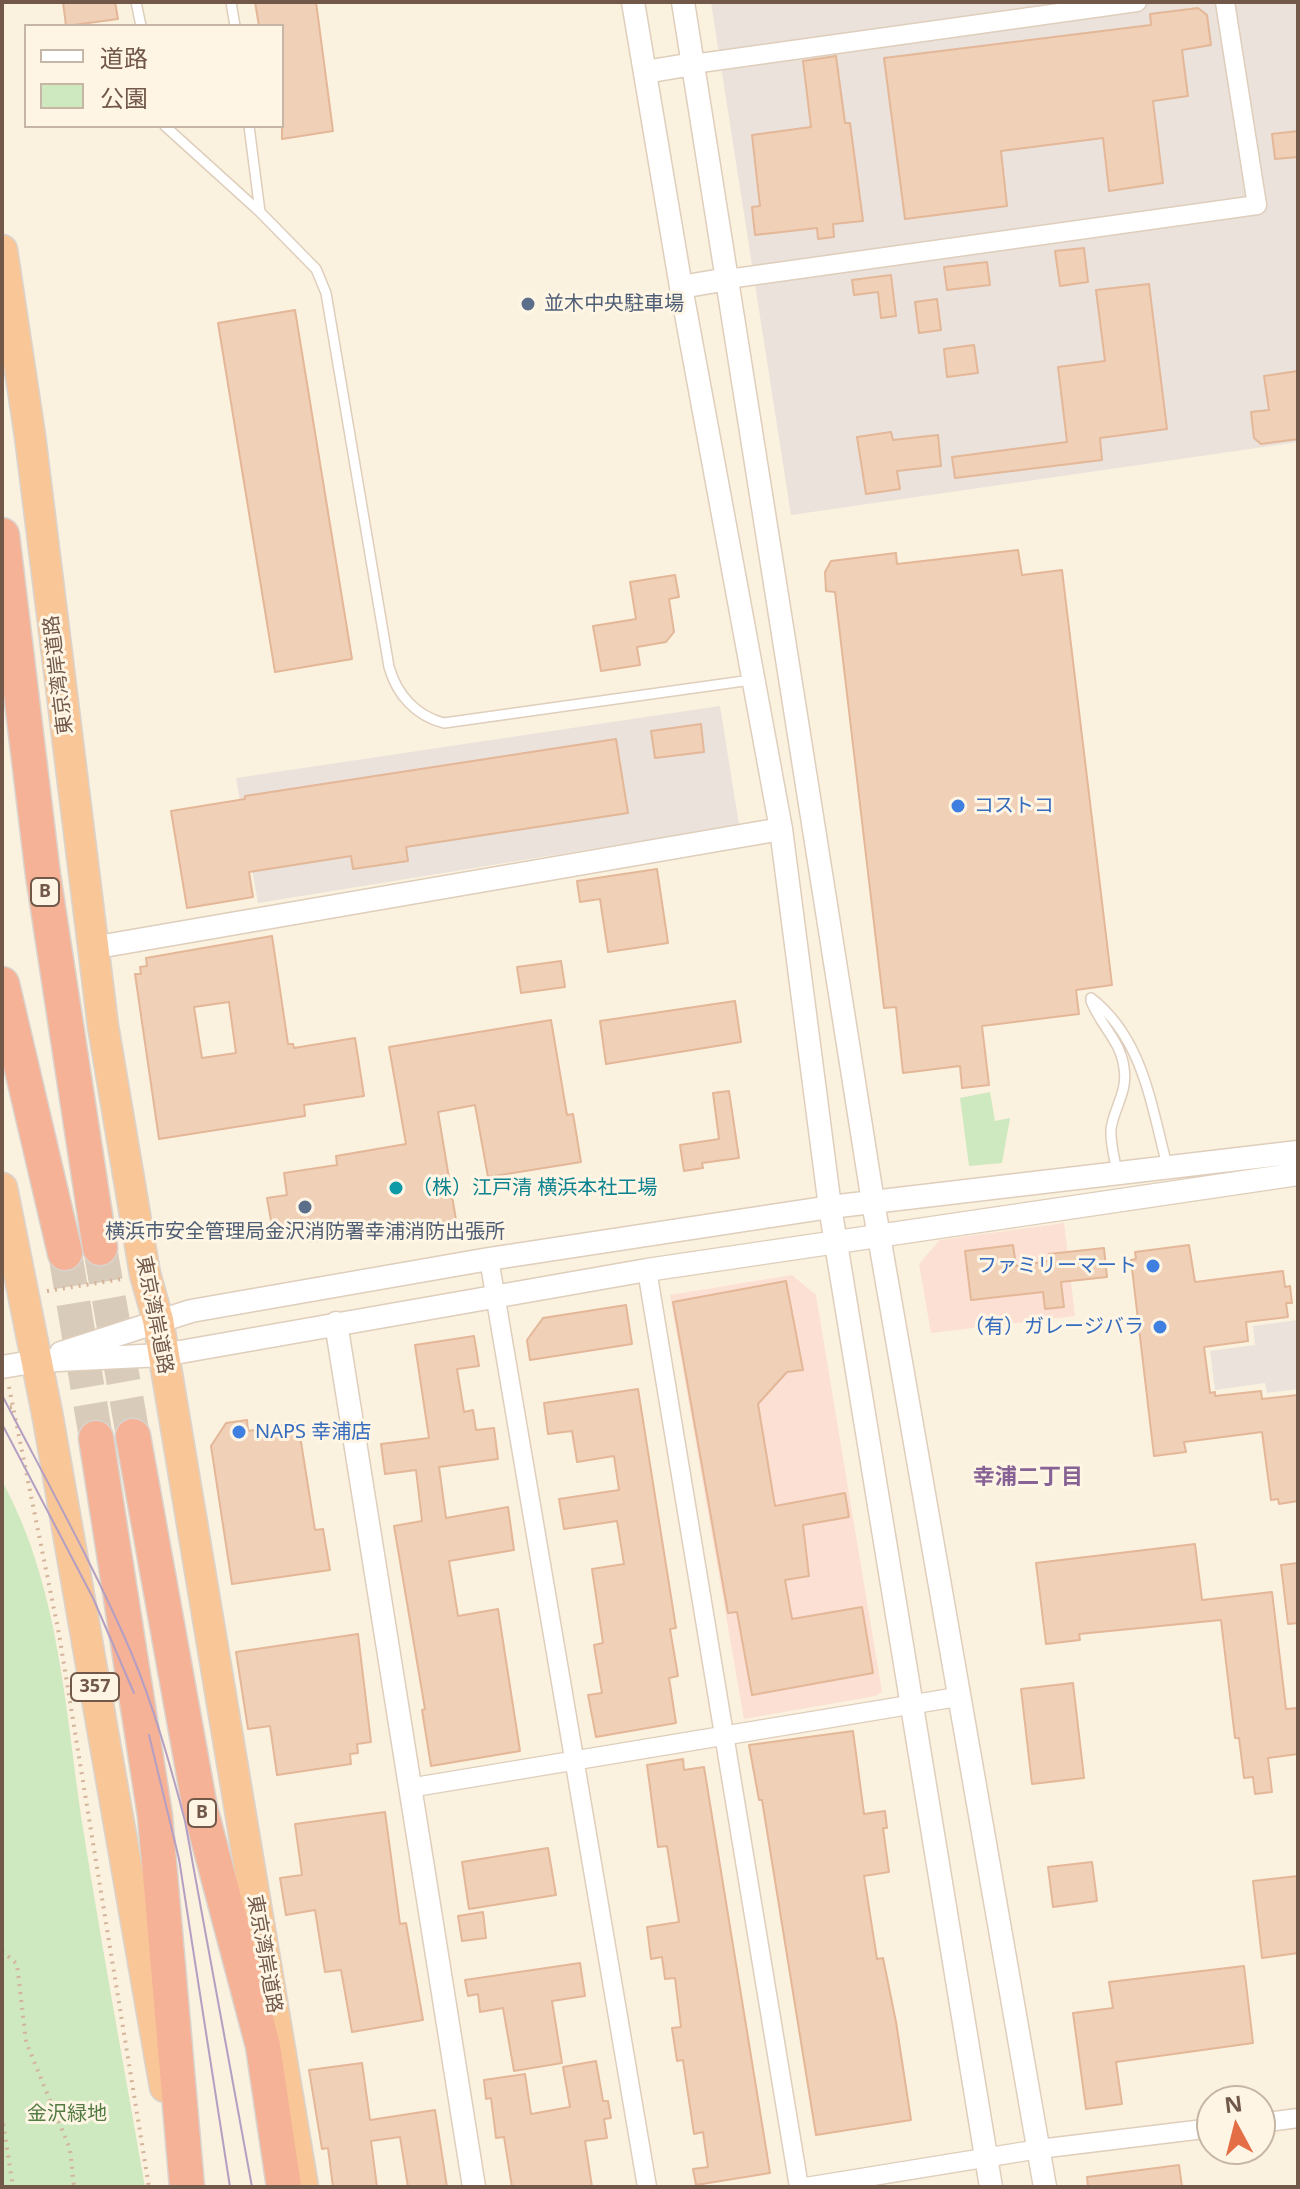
<!DOCTYPE html>
<html>
<head>
<meta charset="utf-8">
<style>
  body { margin:0 }
  #map { position:relative; width:1300px; height:2189px; overflow:hidden; background:#fbf1df; font-family:"Noto Sans","Noto Sans JP",sans-serif }
  canvas { display:block }
  .frame { position:absolute; inset:0; border:4px solid #715848; pointer-events:none }
  .legend { position:absolute; left:24px; top:24px; width:260px; height:104px; box-sizing:border-box; background:#fff5e5; border:2px solid #c6b6a6; margin:0; padding:10px 14px; list-style:none; font-size:24px; color:#715848 }
  .legend li { display:flex; align-items:center; gap:16px; height:40px }
  .legend b { width:40px; border:2px solid #c6b6a6 }
  .north { position:absolute; left:1196px; top:2085px; width:80px; height:80px; box-sizing:border-box; background:#fff5e5; border:2px solid #c6b6a6; border-radius:50%; rotate:353deg; font-size:22px; font-weight:700; line-height:32px; text-align:center; color:#715848 }
  .north::after { content:''; display:block; margin:auto; width:28px; height:36px; background:#e46e45; clip-path:polygon(50% 0,100% 100%,50% 72%,0 100%) }
</style>
</head>
<body>
<div id="map">
<canvas width="1300" height="2189"></canvas>
<div class="frame"></div>
<ul class="legend">
<li><b style="height:10px;background:#fff"></b>道路</li>
<li><b style="height:22px;background:#cee8bf"></b>公園</li>
</ul>
<div class="north">N</div>
</div>
<script>
const c = document.querySelector('canvas').getContext('2d');
c.lineJoin = 'round';
function fill(path, color) {
  c.fillStyle = color;
  c.fill(path, 'evenodd');
}
function trace(path, color, width, dash) {
  c.strokeStyle = color;
  c.lineWidth = width;
  c.lineCap = dash ? 'butt' : 'round';
  c.setLineDash(dash || []);
  c.stroke(path);
}
function drawText(font, color, halo, rows, align = 'center') {
  c.font = font + ' "Noto Sans","Noto Sans JP",sans-serif';
  c.lineWidth = 6;
  c.setLineDash([]);
  c.textBaseline = 'middle';
  c.strokeStyle = halo;
  c.fillStyle = color;
  for (const [text, x, y, turn = 0] of rows) {
    c.save();
    c.translate(x, y);
    c.rotate((+turn || 0) * Math.PI / 180);
    c.textAlign = isNaN(turn) ? turn : align;
    if (halo) c.strokeText(text, 0, 0);
    c.fillText(text, 0, 0);
    c.restore();
  }
}
fill(new Path2D(`
  M 1064,1223 L 1075,1316 L 931,1333 L 919,1264 L 940,1240 Z
  M 792,1275 L 816,1295 L 882,1692 L 876,1696 L 744,1719 L 670,1295 Z`), '#fce0d3');
fill(new Path2D(`
  M 711,2 L 1298,2 L 1298,442 L 791,515 Z
  M 720,706 L 739,825 L 258,903 L 236,778 Z
  M 1298,1320 L 1298,1389 L 1267,1393 L 1265,1383 L 1215,1390 L 1210,1351 L 1255,1345 L 1253,1326 Z`), '#eae2db');
fill(new Path2D(`
  M 990,1092 L 995,1121 L 1010,1118 L 1002,1163 L 969,1166 L 960,1098 Z
  M 2,1481 C 60,1587 65,1711 83,1828 C 102,1948 124,2067 145,2187 L 2,2187 Z`), '#cee8bf');
const building = new Path2D(`
  M 63,2 L 115,2 L 118,19 L 66,26 Z
  M 255,2 L 316,2 L 333,131 L 282,139 L 282,26 L 259,26 Z
  M 1198,8 L 1207,15 L 1211,45 L 1182,50 L 1188,96 L 1153,101 L 1163,183 L 1109,191 L 1103,138 L 1001,151 L 1007,206 L 905,219 L 884,58 L 1151,25 L 1150,14 Z
  M 836,56 L 845,123 L 850,123 L 863,221 L 833,224 L 834,237 L 818,239 L 817,228 L 755,235 L 752,207 L 760,206 L 752,135 L 811,127 L 803,61 Z
  M 1298,131 L 1298,157 L 1275,159 L 1272,134 Z
  M 1084,248 L 1088,282 L 1060,286 L 1055,251 Z
  M 987,262 L 990,285 L 947,290 L 944,267 Z
  M 891,275 L 896,316 L 881,318 L 878,292 L 854,295 L 852,280 Z
  M 1149,284 L 1167,429 L 1100,438 L 1102,460 L 955,478 L 952,457 L 1067,442 L 1058,367 L 1105,361 L 1096,290 Z
  M 937,299 L 941,330 L 919,333 L 915,302 Z
  M 295,310 L 352,659 L 275,672 L 218,323 Z
  M 974,345 L 978,373 L 947,377 L 944,349 Z
  M 1298,371 L 1298,439 L 1261,444 L 1254,438 L 1251,412 L 1269,410 L 1264,376 Z
  M 891,432 L 893,440 L 938,435 L 941,466 L 897,471 L 900,489 L 866,494 L 857,437 Z
  M 1018,550 L 1022,575 L 1062,570 L 1112,985 L 1076,990 L 1079,1014 L 982,1026 L 989,1085 L 962,1088 L 960,1066 L 903,1073 L 896,1007 L 884,1008 L 835,592 L 826,591 L 825,572 L 831,561 L 896,553 L 897,564 Z
  M 675,575 L 679,597 L 669,599 L 674,632 L 666,642 L 637,647 L 640,665 L 601,671 L 593,626 L 636,619 L 630,582 Z
  M 701,724 L 704,752 L 655,758 L 651,731 Z
  M 616,739 L 628,813 L 406,847 L 408,861 L 353,869 L 351,856 L 249,872 L 253,897 L 187,908 L 171,811 L 245,799 L 245,796 Z
  M 657,869 L 668,943 L 608,952 L 600,899 L 580,902 L 577,881 Z
  M 272,936 L 288,1044 L 293,1044 L 294,1048 L 355,1038 L 364,1096 L 304,1105 L 305,1116 L 159,1139 L 135,974 L 141,974 L 140,967 L 147,966 L 146,958 ZM 229,1002 L 236,1053 L 202,1058 L 194,1007 Z
  M 561,961 L 565,987 L 521,993 L 517,967 Z
  M 735,1001 L 741,1042 L 606,1064 L 600,1021 Z
  M 551,1020 L 567,1115 L 573,1114 L 581,1162 L 488,1177 L 475,1105 L 438,1112 L 456,1220 L 311,1242 L 309,1230 L 274,1237 L 267,1198 L 287,1195 L 284,1173 L 337,1165 L 336,1156 L 406,1144 L 389,1047 Z
  M 729,1091 L 739,1158 L 702,1163 L 703,1168 L 684,1171 L 680,1145 L 719,1139 L 713,1093 Z
  M 1013,1245 L 1016,1266 L 1049,1261 L 1049,1254 L 1104,1248 L 1107,1277 L 1061,1282 L 1064,1307 L 1045,1309 L 1043,1292 L 971,1300 L 965,1251 Z
  M 1189,1245 L 1195,1282 L 1283,1271 L 1285,1287 L 1290,1286 L 1292,1303 L 1286,1303 L 1288,1317 L 1246,1322 L 1248,1341 L 1204,1347 L 1210,1393 L 1215,1392 L 1215,1396 L 1261,1391 L 1262,1399 L 1298,1395 L 1298,1501 L 1279,1504 L 1278,1499 L 1271,1500 L 1262,1432 L 1184,1442 L 1186,1452 L 1154,1456 L 1131,1260 L 1136,1259 L 1135,1252 Z
  M 786,1281 L 803,1370 L 787,1372 L 758,1404 L 775,1506 L 845,1493 L 849,1517 L 803,1525 L 809,1576 L 785,1580 L 792,1619 L 862,1607 L 873,1673 L 752,1695 L 737,1612 L 728,1613 L 673,1302 Z
  M 626,1305 L 632,1344 L 530,1360 L 527,1340 L 543,1318 Z
  M 474,1336 L 479,1366 L 457,1369 L 464,1412 L 473,1410 L 476,1430 L 494,1428 L 498,1459 L 439,1467 L 446,1518 L 508,1507 L 514,1550 L 449,1561 L 458,1616 L 498,1609 L 520,1751 L 431,1766 L 422,1710 L 425,1709 L 394,1526 L 422,1521 L 416,1470 L 385,1474 L 381,1444 L 429,1438 L 415,1345 Z
  M 638,1389 L 676,1628 L 670,1629 L 678,1676 L 669,1678 L 676,1723 L 596,1737 L 588,1695 L 602,1693 L 594,1645 L 603,1643 L 592,1569 L 624,1564 L 617,1521 L 564,1529 L 559,1499 L 619,1490 L 614,1456 L 577,1462 L 572,1431 L 548,1434 L 544,1403 Z
  M 247,1420 L 248,1431 L 298,1423 L 315,1530 L 323,1529 L 330,1570 L 232,1584 L 211,1446 L 226,1423 Z
  M 1195,1544 L 1202,1600 L 1272,1592 L 1286,1709 L 1298,1708 L 1298,1754 L 1268,1758 L 1272,1792 L 1255,1794 L 1253,1777 L 1244,1778 L 1239,1738 L 1235,1738 L 1221,1620 L 1079,1634 L 1080,1640 L 1046,1644 L 1036,1563 Z
  M 1298,1563 L 1298,1623 L 1288,1624 L 1281,1565 Z
  M 358,1634 L 371,1742 L 357,1744 L 358,1753 L 350,1754 L 351,1764 L 277,1775 L 270,1726 L 248,1729 L 236,1652 Z
  M 1073,1683 L 1084,1778 L 1032,1784 L 1021,1689 Z
  M 853,1731 L 864,1814 L 885,1811 L 887,1828 L 883,1828 L 889,1872 L 864,1876 L 877,1959 L 883,1958 L 896,2022 L 911,2120 L 816,2135 L 762,1800 L 759,1800 L 749,1745 Z
  M 683,1759 L 684,1770 L 704,1767 L 770,2173 L 696,2185 L 693,2169 L 708,2167 L 703,2132 L 694,2134 L 683,2060 L 677,2061 L 672,2028 L 681,2027 L 675,1978 L 665,1979 L 662,1957 L 651,1959 L 647,1927 L 679,1922 L 667,1846 L 658,1847 L 647,1765 Z
  M 385,1812 L 400,1924 L 406,1923 L 423,2020 L 352,2032 L 341,1970 L 325,1972 L 315,1910 L 286,1915 L 280,1878 L 302,1875 L 295,1824 Z
  M 548,1848 L 556,1895 L 469,1909 L 462,1862 Z
  M 1092,1862 L 1097,1901 L 1053,1907 L 1048,1867 Z
  M 1298,1876 L 1298,1953 L 1262,1958 L 1253,1881 Z
  M 483,1912 L 486,1938 L 462,1941 L 458,1916 Z
  M 580,1963 L 585,1996 L 552,2001 L 562,2063 L 514,2071 L 503,2008 L 480,2012 L 478,1994 L 468,1996 L 465,1980 Z
  M 1244,1966 L 1253,2043 L 1116,2062 L 1122,2104 L 1086,2109 L 1073,2013 L 1113,2008 L 1109,1982 Z
  M 596,2061 L 603,2101 L 608,2101 L 611,2118 L 604,2119 L 607,2138 L 585,2141 L 592,2187 L 512,2187 L 504,2137 L 496,2138 L 491,2098 L 486,2099 L 484,2080 L 525,2074 L 531,2114 L 570,2107 L 563,2067 Z
  M 362,2063 L 370,2120 L 435,2110 L 447,2187 L 408,2187 L 400,2137 L 371,2141 L 377,2187 L 333,2187 L 328,2148 L 322,2149 L 309,2070 Z
  M 1179,2165 L 1182,2187 L 1088,2187 L 1087,2177 Z`);
fill(building, '#f0d0b7');
trace(building, '#e3b798', 2);
trace(new Path2D(`
  M 100,1248 L 133,1436
  M 65,1253 L 96,1438`), '#d8cbb9', 34, [34, 17]);
const service = new Path2D(`
  M 136,2 L 141,26
  M 231,2 L 235,26
  M 165,126 L 260,212 L 249,126
  M 260,212 L 316,269 L 326,293 L 389,667 C 397,695 416,716 444,723 L 751,680
  M 1091,998 C 1143,1038 1151,1105 1167,1165
  M 1091,1001 C 1100,1025 1121,1041 1124,1068 C 1128,1092 1114,1107 1111,1129 C 1110,1143 1115,1160 1117,1173`);
const minor = new Path2D(`
  M 693,64 L 1137,2
  M 728,279 L 1257,205 L 1225,2
  M 489,1259 L 647,2187
  M 647,1270 L 799,2187
  M 409,1788 L 957,1697
  M 1260,2123 L 1298,2118
  M 806,2187 L 1039,2149 L 1212,2128`);
const tertiary = new Path2D(`
  M 633,2 L 681,287 L 781,829 L 830,1207 L 991,2187
  M 683,2 L 873,1202 L 1045,2187
  M 645,72 L 693,64
  M 681,287 L 728,279
  M 92,948 L 781,829
  M 336,1323 L 474,2187
  M 61,1353 L 191,1311 L 489,1259 L 830,1207 L 1298,1152
  M 2,1367 L 37,1361 L 163,1355 L 647,1270 L 1298,1174`);
const trunk = new Path2D(`
  M 2,250 L 30,436 L 103,1026 L 145,1274 L 158,1320 L 303,2187
  M 2,1188 L 48,1418 L 165,2087`);
const motorway = new Path2D(`
  M 2,535 L 43,875 L 100,1248
  M 2,984 L 65,1253
  M 133,1436 L 200,1808 L 263,2046 L 284,2187
  M 96,1438 L 155,1816 L 187,2187`);
trace(service, '#dfcebc', 12);
trace(minor, '#dfcebc', 21);
trace(tertiary, '#dfcebc', 25);
trace(trunk, '#dad4cf', 33);
trace(motorway, '#dad4cf', 37);
trace(new Path2D(`
  M 47,1291 L 122,1279
  M 9,1387 L 59,1634 L 149,2187
  M 2,1408 L 13,1407
  M 2,1951 L 17,1964 L 26,2042 L 70,2149 L 74,2187
  M 2,2116 L 13,2187`), '#d4b39b', 4, [2, 6]);
trace(service, '#fff', 9);
trace(minor, '#fff', 18);
trace(tertiary, '#fff', 22);
trace(trunk, '#f8c697', 30);
trace(motorway, '#f5b296', 34);
trace(new Path2D(`
  M 2,1395 C 46,1480 93,1564 131,1652 C 154,1707 170,1764 185,1821 L 252,2187
  M 2,1424 L 93,1598 L 134,1693
  M 149,1735 L 179,1859 L 230,2187`), '#b49fc3', 2);
for (const [x, y, r, color] of [
  [528,304,8,"#5c6f8a"],
  [958,806,8,"#3f7fe0"],
  [396,1188,8,"#0f9aa8"],
  [305,1207,8,"#5c6f8a"],
  [1153,1266,8,"#3f7fe0"],
  [1160,1327,8,"#3f7fe0"],
  [239,1432,8,"#3f7fe0"]
]) {
  const dot = new Path2D();
  dot.arc(x, y, r, 0, 2 * Math.PI);
  c.fillStyle = color;
  c.fill(dot);
  trace(dot, '#fff5e5', 3);
}
for (const [x, y, w] of [
  [45,892,28],
  [95,1687,48],
  [202,1813,28]
]) {
  const box = new Path2D();
  box.roundRect(x - w / 2, y - 14, w, 28, 6);
  c.fillStyle = '#fff5e5';
  c.fill(box);
  trace(box, '#715848', 2);
}
drawText('bold 18px', '#715848', null, [
  ["B",45,892],
  ["357",95,1687],
  ["B",202,1813]
]);
drawText('20px', '#4e5e75', '#fff5e5', [
  ["並木中央駐車場",544,304],
  ["横浜市安全管理局金沢消防署幸浦消防出張所",305,1232,"center"]
], 'left');
drawText('20px', '#715848', '#fff5e5', [
  ["東京湾岸道路",59,675,-97],
  ["東京湾岸道路",154,1315,79],
  ["東京湾岸道路",264,1954,80]
]);
drawText('20px', '#366cbe', '#fff5e5', [
  ["コストコ",974,806],
  ["ファミリーマート",1137,1266,"right"],
  ["（有）ガレージバラ",1144,1327,"right"],
  ["NAPS 幸浦店",255,1432]
], 'left');
drawText('20px', '#0d838f', '#fff5e5', [
  ["（株）江戸清 横浜本社工場",412,1188]
], 'left');
drawText('20px', '#527c42', '#fff5e5', [
  ["金沢緑地",67,2114]
]);
drawText('bold 22px', '#866394', '#fff5e5', [
  ["幸浦二丁目",1028,1478]
]);
</script>
</body>
</html>
